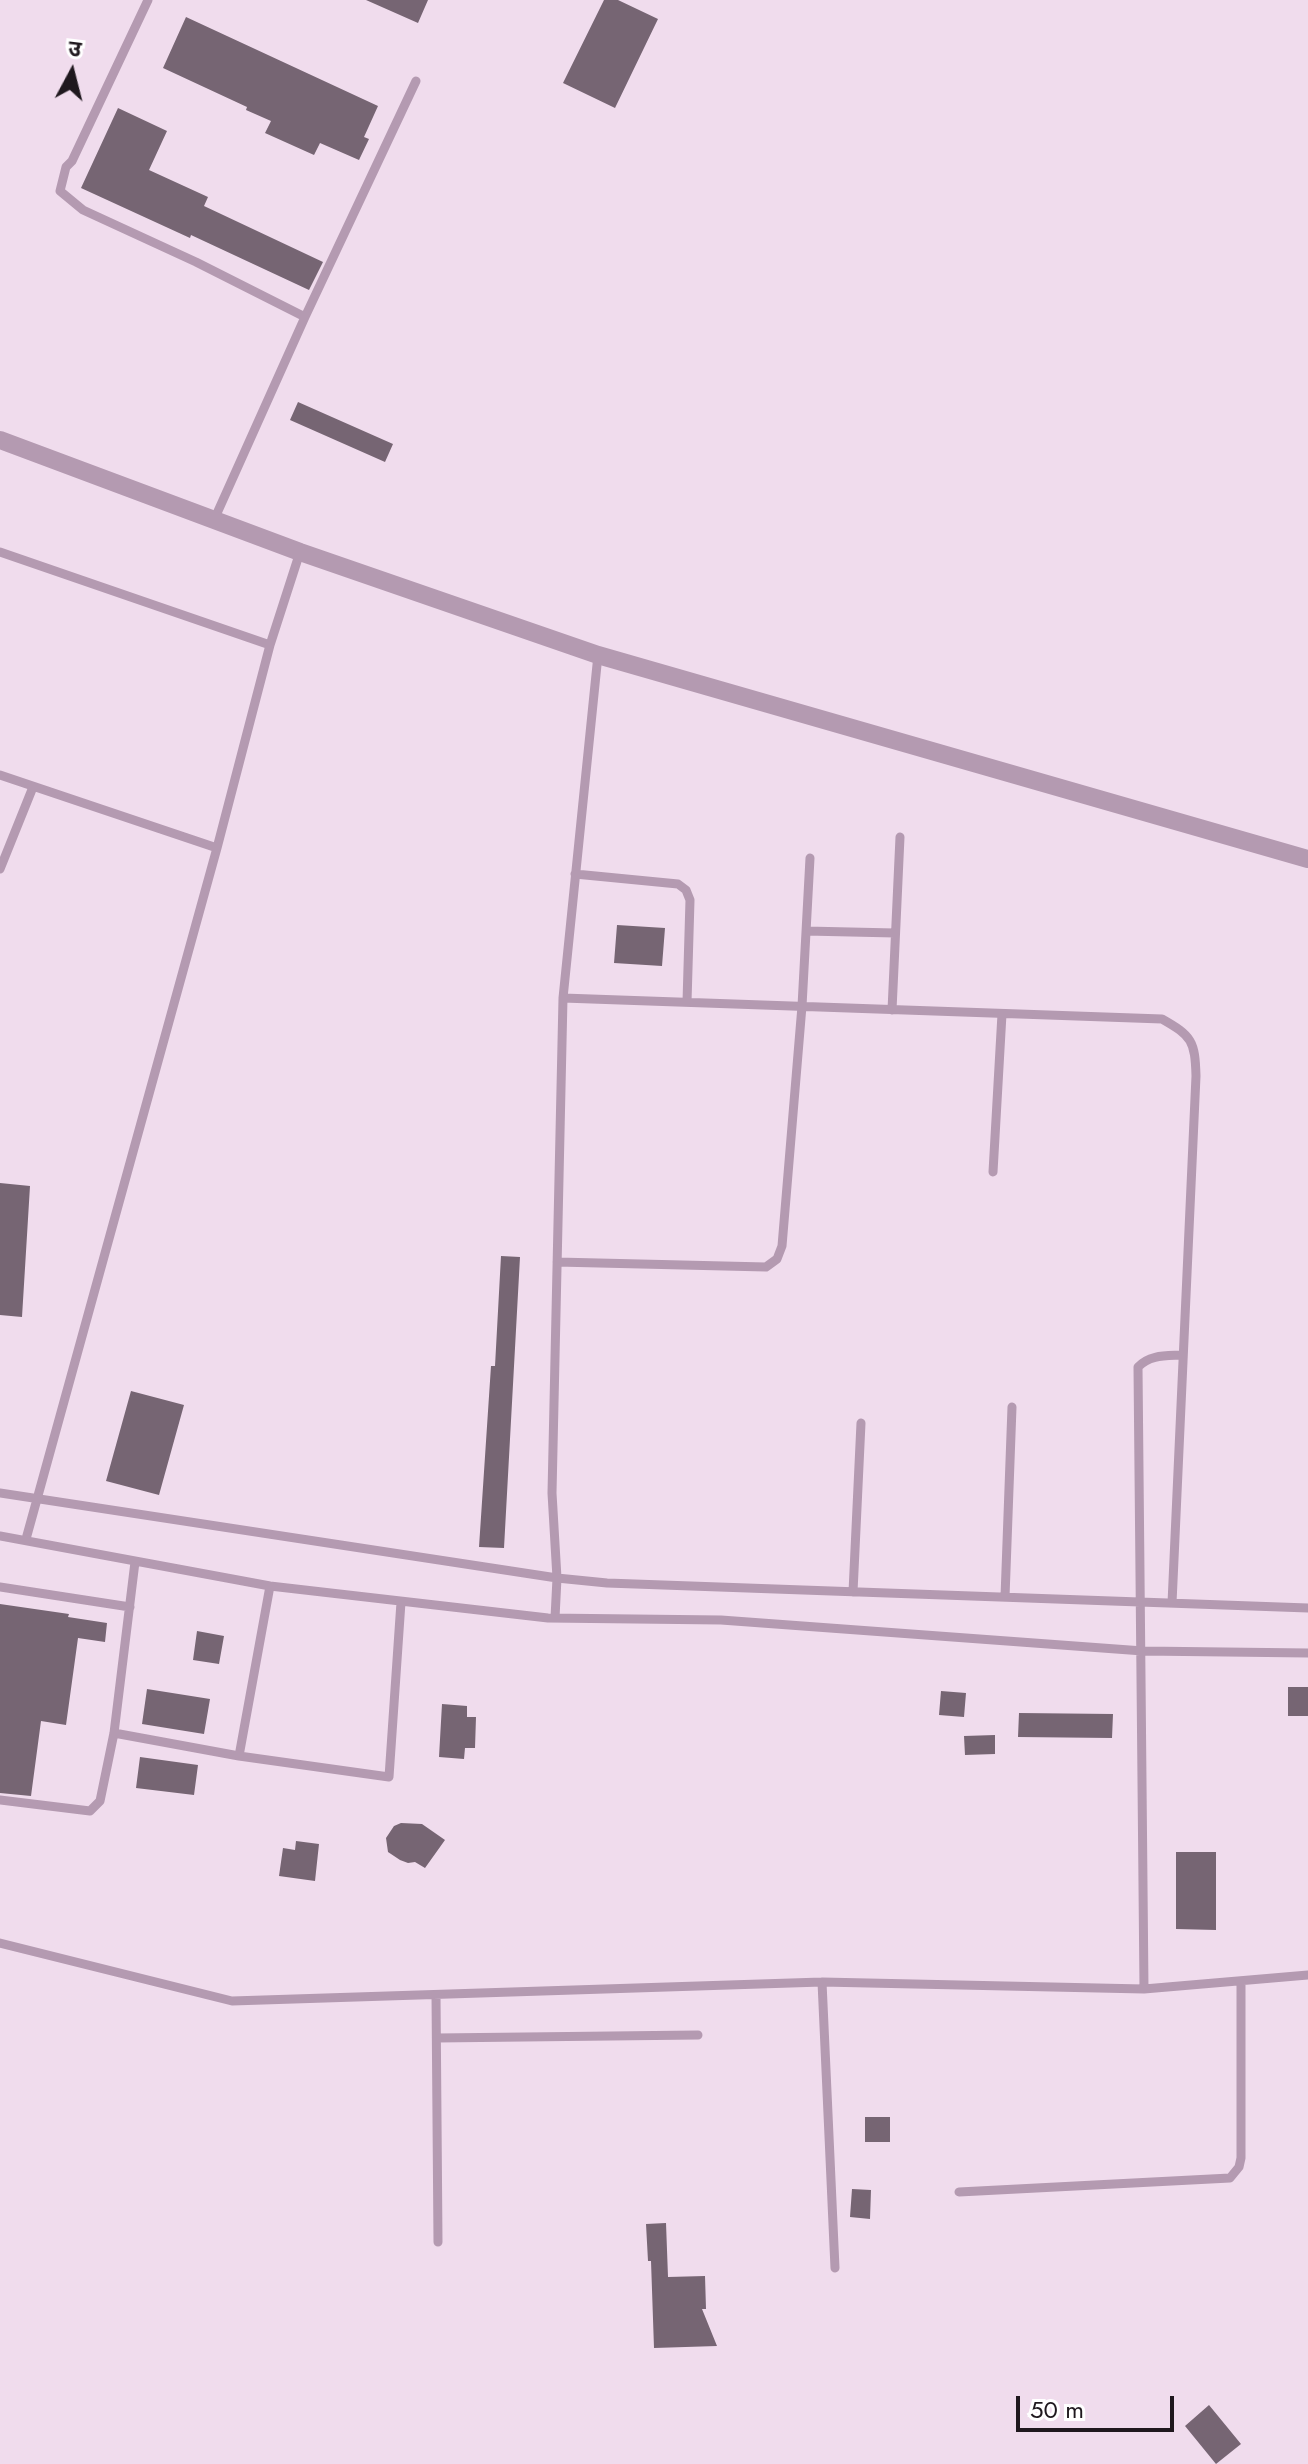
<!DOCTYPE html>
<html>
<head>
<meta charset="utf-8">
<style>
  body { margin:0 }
  #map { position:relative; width:1308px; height:2464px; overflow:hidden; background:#f0dced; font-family:Jost,"Noto Sans Devanagari",sans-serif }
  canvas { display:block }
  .north { position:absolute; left:32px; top:32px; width:80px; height:80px; -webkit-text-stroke:6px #fff; paint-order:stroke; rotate:7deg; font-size:22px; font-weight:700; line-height:32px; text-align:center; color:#1f181e }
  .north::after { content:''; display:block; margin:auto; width:28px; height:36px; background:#1f181e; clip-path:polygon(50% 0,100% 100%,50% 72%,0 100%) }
  .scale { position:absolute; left:1016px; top:2396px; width:158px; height:36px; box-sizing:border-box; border:4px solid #1f181e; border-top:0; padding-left:10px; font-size:24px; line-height:28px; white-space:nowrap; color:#1f181e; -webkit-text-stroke:6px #fff; paint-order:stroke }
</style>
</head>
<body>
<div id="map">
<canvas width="1308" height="2464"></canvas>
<div class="north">उ</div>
<div class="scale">50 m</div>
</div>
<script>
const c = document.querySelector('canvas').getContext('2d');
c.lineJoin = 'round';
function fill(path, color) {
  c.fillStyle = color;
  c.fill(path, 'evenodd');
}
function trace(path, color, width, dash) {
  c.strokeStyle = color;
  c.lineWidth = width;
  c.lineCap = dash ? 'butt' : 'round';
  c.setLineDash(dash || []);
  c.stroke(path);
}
fill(new Path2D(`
  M 366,0 L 428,0 L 418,23 Z
  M 604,0 L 618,0 L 658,19 L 615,108 L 563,83 Z
  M 186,17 L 378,106 L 364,137 L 369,139 L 359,160 L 320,143 L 314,155 L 265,133 L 271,121 L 246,110 L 247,107 L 163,68 Z
  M 118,108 L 167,131 L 149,170 L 208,197 L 204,206 L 323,262 L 309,290 L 191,235 L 190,238 L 81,188 Z
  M 298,402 L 393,444 L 385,462 L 290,420 Z
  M 617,925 L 665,928 L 662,966 L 614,963 Z
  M 0,1183 L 30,1186 L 22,1317 L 0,1315 Z
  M 501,1256 L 520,1257 L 504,1548 L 479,1547 L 491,1366 L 495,1366 Z
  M 131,1391 L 184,1405 L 159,1495 L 106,1481 Z
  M 0,1604 L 69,1614 L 68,1617 L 107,1623 L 105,1642 L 78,1638 L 66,1725 L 41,1721 L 31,1796 L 0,1793 Z
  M 197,1631 L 224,1636 L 219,1664 L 193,1660 Z
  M 1288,1687 L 1308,1687 L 1308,1716 L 1288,1716 Z
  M 147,1689 L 210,1699 L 204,1734 L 142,1724 Z
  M 941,1691 L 966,1693 L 964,1717 L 939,1715 Z
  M 442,1704 L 467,1706 L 467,1717 L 476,1717 L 475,1748 L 465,1748 L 464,1759 L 439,1757 Z
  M 1019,1713 L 1113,1714 L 1112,1738 L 1018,1737 Z
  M 995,1735 L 995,1754 L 965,1755 L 964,1736 Z
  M 140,1757 L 198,1765 L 194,1795 L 136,1788 Z
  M 401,1823 L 422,1824 L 445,1840 L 425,1868 L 415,1862 L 408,1863 L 400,1860 L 388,1852 L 386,1838 L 394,1826 Z
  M 296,1841 L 319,1844 L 315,1881 L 279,1876 L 283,1848 L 295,1850 Z
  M 1176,1852 L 1216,1852 L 1216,1930 L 1176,1929 Z
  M 865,2117 L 890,2117 L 890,2142 L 865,2142 Z
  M 852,2189 L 871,2190 L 870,2219 L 850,2217 Z
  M 666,2223 L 668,2277 L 705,2276 L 706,2309 L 702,2309 L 717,2346 L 654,2348 L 651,2261 L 648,2261 L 646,2224 Z
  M 1209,2405 L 1241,2444 L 1216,2464 L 1185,2426 Z`), '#766573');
trace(new Path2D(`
  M 148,0 L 72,161 L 66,167 L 60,191 L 83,210 L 196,262 L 305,317
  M 214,520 L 305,317 L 416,81
  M 0,552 L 270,645
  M 0,775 L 217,848
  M 0,869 L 33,787
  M 575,874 L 678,884 L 686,890 L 690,900 L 687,1002
  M 806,931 L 895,933
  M 563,998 L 1162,1019 C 1192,1036 1195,1041 1196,1076 L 1172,1603
  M 892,1010 L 900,837
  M 993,1172 L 1002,1014
  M 557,1262 L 766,1267 L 777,1259 L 782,1246 L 802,1006 L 810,858
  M 0,1493 L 557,1578 L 607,1583 L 1308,1608
  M 0,1536 L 270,1586 L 548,1618 L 721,1620 L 1143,1651 L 1308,1653
  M 26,1539 L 217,848 L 270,645 L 300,552
  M 0,1587 L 130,1607
  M 853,1592 L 861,1423
  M 1005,1597 L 1012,1407
  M 555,1618 L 557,1578 L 552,1493 L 563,998 L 598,655
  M 114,1733 L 239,1756 L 389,1777 L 401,1602
  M 239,1756 L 270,1586
  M 0,1800 L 90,1811 L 100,1801 L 114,1733 L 135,1562
  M 0,1943 L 232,2001 L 822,1982 L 1144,1989 L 1308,1975
  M 822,1982 L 835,2268
  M 1144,1989 L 1138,1367 C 1150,1354 1167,1356 1183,1355
  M 436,1995 L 438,2242
  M 437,2038 L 698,2035
  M 959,2192 L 1230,2178 L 1239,2167 L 1241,2158 L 1241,1981`), '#b49ab1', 9);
trace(new Path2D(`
  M 0,440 L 300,552 L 598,655 L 1308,859`), '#b49ab1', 18);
</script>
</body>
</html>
